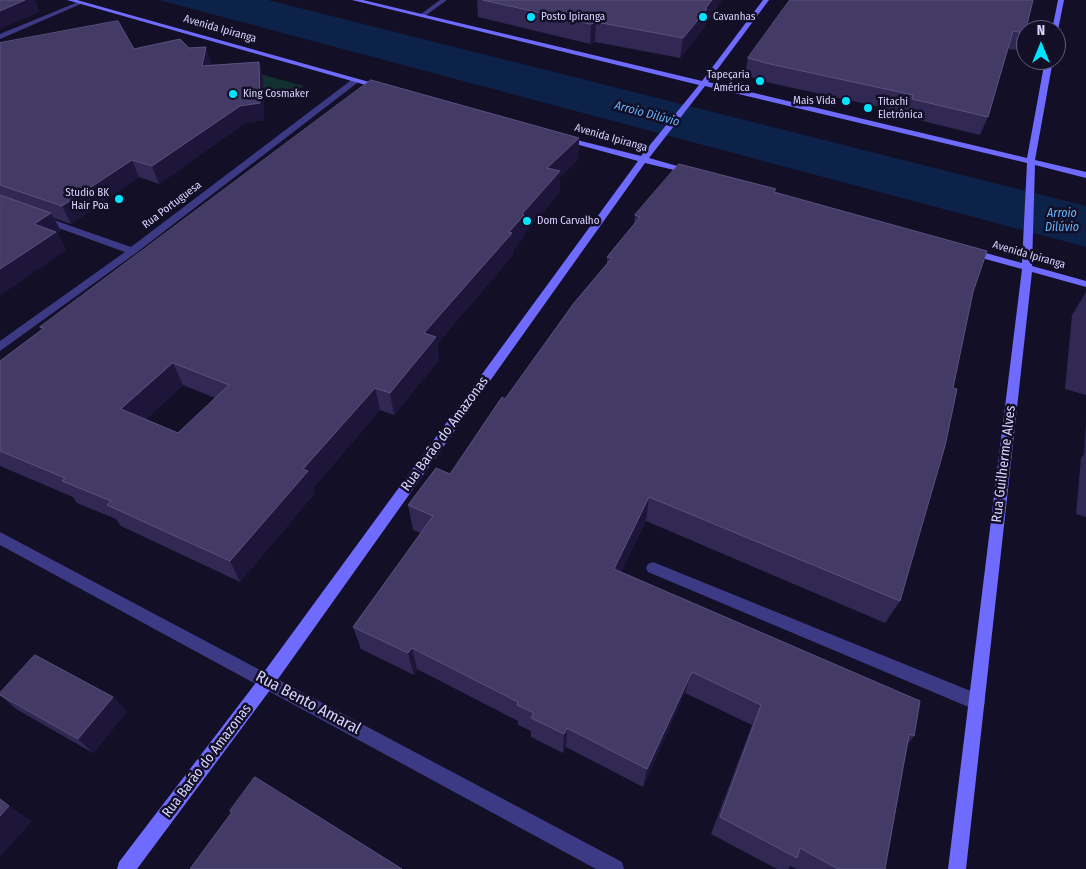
<!DOCTYPE html>
<html>
<head>
<meta charset="utf-8">
<style>
  body { margin:0 }
  #map { position:relative; width:1086px; height:869px; overflow:hidden; background:#130f26; font-family:"Fira Sans Condensed",sans-serif }
  canvas { display:block }
  .north { position:absolute; left:1016px; top:20px; width:50px; height:50px; box-sizing:border-box; background:#130f26; border:1px solid #625e7d; border-radius:50%; rotate:0deg; font-size:14px; font-weight:700; line-height:20px; text-align:center; color:#d9d4ff }
  .north::after { content:''; display:block; margin:auto; width:18px; height:22px; background:#00e5ff; clip-path:polygon(50% 0,100% 100%,50% 72%,0 100%) }
</style>
</head>
<body>
<div id="map">
<canvas width="1086" height="869"></canvas>
<div class="north">N</div>
</div>
<script>
const c = document.querySelector('canvas').getContext('2d');
c.lineJoin = 'round';
function fill(path, color) {
  c.fillStyle = color;
  c.fill(path, 'evenodd');
}
function trace(path, color, width, dash) {
  c.strokeStyle = color;
  c.lineWidth = width;
  c.lineCap = dash ? 'butt' : 'round';
  c.setLineDash(dash || []);
  c.stroke(path);
}
function drawText(font, color, halo, rows, align = 'center') {
  c.font = font + ' "Fira Sans Condensed",sans-serif';
  c.lineWidth = 5;
  c.setLineDash([]);
  c.textBaseline = 'middle';
  c.strokeStyle = halo;
  c.fillStyle = color;
  for (const [text, x, y, turn = 0] of rows) {
    c.save();
    c.translate(x, y);
    c.rotate((+turn || 0) * Math.PI / 180);
    c.textAlign = isNaN(turn) ? turn : align;
    if (halo) c.strokeText(text, 0, 0);
    c.fillText(text, 0, 0);
    c.restore();
  }
}
fill(new Path2D(`
  M 260,74 L 304,86 L 295,91 L 263,93 Z`), '#12302f');
fill(new Path2D(`
  M 159,0 L 268,0 L 1086,206 L 1086,247 Z`), '#0c2248');
fill(new Path2D(`
  M 653,562 L 983,696 L 985,702 L 983,708 L 977,710 L 971,708 L 648,572 L 646,568 L 648,564 Z`), '#3d3a85');
fill(new Path2D(`
  M 440,0 L 447,0 L 425,16 L 421,16 L 421,14 Z
  M 78,2 L 83,3 L 0,39 L 0,34 Z
  M 354,78 L 361,80 L 136,253 L 0,351 L 0,341 L 125,252 L 39,221 L 39,217 L 45,217 L 131,247 Z
  M 0,532 L 622,862 L 624,869 L 596,869 L 0,545 Z`), '#3d3a85');
fill(new Path2D(`
  M 67,0 L 77,0 L 387,87 L 380,89 Z
  M 352,0 L 363,0 L 702,81 L 763,0 L 769,0 L 708,82 L 1027,158 L 1045,60 L 1053,60 L 1035,160 L 1086,172 L 1086,178 L 1035,165 L 1032,266 L 1086,281 L 1086,287 L 1032,272 L 966,869 L 948,869 L 1022,269 L 967,254 L 966,252 L 971,249 L 1022,263 L 1027,163 L 705,86 L 649,158 L 695,171 L 695,175 L 645,163 L 273,686 L 137,869 L 117,869 L 119,862 L 261,676 L 638,161 L 561,140 L 561,136 L 641,156 L 699,85 Z
  M 1058,0 L 1064,0 L 1058,30 L 1056,32 L 1056,30 L 1052,30 Z`), '#6f6bff');
fill(new Path2D(`
  M 477,0 L 722,0 L 716,8 L 715,12 L 705,24 L 704,28 L 680,58 L 595,42 L 590,44 L 478,17 Z
  M 1033,0 L 1025,33 L 1018,50 L 1008,49 L 988,117 L 980,135 L 906,117 L 907,113 L 766,82 L 745,75 L 748,58 Z
  M 0,43 L 134,49 L 189,48 L 211,63 L 211,65 L 259,62 L 263,78 L 264,120 L 245,123 L 159,184 L 139,177 L 71,224 L 54,218 L 61,231 L 57,233 L 66,250 L 0,295 Z
  M 579,138 L 578,159 L 560,177 L 559,193 L 524,234 L 524,236 L 513,251 L 513,255 L 437,344 L 439,360 L 394,415 L 380,410 L 313,488 L 315,493 L 240,582 L 121,526 L 116,519 L 77,503 L 73,497 L 0,466 L 0,361 L 42,330 L 40,327 ZM 183,385 L 215,398 L 178,433 L 146,419 Z
  M 775,192 L 973,292 L 900,601 L 885,623 L 646,521 L 621,572 L 914,736 L 908,744 L 885,869 L 797,869 L 790,866 L 788,869 L 777,869 L 711,834 L 752,725 L 685,693 L 643,787 L 566,747 L 563,753 L 531,737 L 531,731 L 518,725 L 518,721 L 417,669 L 414,675 L 361,649 L 353,627 L 421,533 L 413,530 L 408,505 L 450,474 L 607,264 L 607,257 L 634,225 L 635,215 Z
  M 1086,292 L 1086,395 L 1065,389 L 1072,315 Z
  M 1086,421 L 1086,517 L 1076,514 L 1081,458 L 1084,454 Z
  M 0,695 L 113,697 L 127,712 L 93,753 L 16,709 Z`), '#312854');
fill(new Path2D(`
  M 25,0 L 35,0 L 40,12 L 0,29 L 0,11 Z
  M 712,0 L 722,0 L 716,8 L 715,12 L 705,24 L 704,28 L 680,58 L 683,38 L 705,9 Z
  M 596,22 L 595,42 L 590,44 L 591,24 Z
  M 206,47 L 211,63 L 207,82 L 202,66 Z
  M 259,62 L 263,78 L 264,120 L 245,123 L 159,184 L 152,166 Z
  M 579,138 L 578,159 L 560,177 L 559,193 L 524,234 L 524,236 L 513,251 L 513,255 L 437,344 L 439,360 L 394,415 L 390,393 L 424,333 L 522,214 L 547,168 Z
  M 132,160 L 139,177 L 71,224 L 62,206 Z
  M 51,213 L 61,231 L 57,233 L 66,250 L 0,295 L 0,269 L 34,224 Z
  M 173,363 L 183,385 L 134,431 L 121,409 Z
  M 375,388 L 380,410 L 313,488 L 315,493 L 240,582 L 230,561 L 303,469 Z
  M 649,497 L 646,521 L 612,592 L 614,569 Z
  M 412,648 L 417,669 L 414,675 L 408,653 Z
  M 692,672 L 685,693 L 643,787 L 647,769 Z
  M 113,697 L 127,712 L 93,753 L 78,739 Z
  M 567,728 L 566,747 L 563,753 L 564,734 Z
  M 9,806 L 32,821 L 0,857 L 0,816 Z`), '#1d163a');
const building = new Path2D(`
  M 0,0 L 25,0 L 0,11 Z
  M 483,0 L 712,0 L 705,9 L 707,9 L 683,38 L 596,22 L 591,24 Z
  M 790,0 L 1033,0 L 1025,33 L 1013,31 L 988,117 L 912,99 L 913,95 L 770,64 L 748,58 Z
  M 118,21 L 134,49 L 180,39 L 189,48 L 206,47 L 202,66 L 259,62 L 260,103 L 240,106 L 152,166 L 132,160 L 62,206 L 0,185 L 0,43 Z
  M 371,80 L 579,138 L 547,168 L 560,171 L 522,214 L 524,215 L 509,232 L 512,233 L 424,333 L 436,337 L 390,393 L 375,388 L 303,469 L 308,471 L 230,561 L 107,505 L 111,501 L 62,481 L 65,478 L 0,451 L 0,361 L 44,328 L 40,327 ZM 173,363 L 229,385 L 178,433 L 121,409 Z
  M 679,164 L 776,189 L 774,192 L 987,251 L 973,292 L 953,388 L 957,389 L 945,446 L 900,601 L 649,497 L 614,569 L 920,701 L 914,736 L 909,734 L 885,869 L 838,869 L 800,848 L 797,858 L 720,817 L 761,705 L 692,672 L 647,769 L 567,728 L 564,734 L 531,718 L 534,713 L 517,705 L 518,702 L 412,648 L 408,653 L 353,627 L 433,516 L 408,505 L 436,468 L 450,474 L 502,397 L 505,399 L 574,303 L 612,258 L 607,257 L 640,217 L 635,215 Z
  M 0,195 L 51,213 L 34,224 L 56,232 L 0,269 Z
  M 35,655 L 113,697 L 78,739 L 0,695 L 0,693 Z
  M 255,777 L 402,869 L 190,869 L 232,812 L 230,811 Z
  M 0,799 L 9,806 L 0,816 Z`);
fill(building, '#433a66');
trace(building, '#5a527e', 1);
for (const [x, y, r, color] of [
  [531,17,5,"#00e5ff"],
  [703,17,5,"#00e5ff"],
  [760,81,5,"#00e5ff"],
  [233,94,5,"#00e5ff"],
  [846,101,5,"#00e5ff"],
  [868,108,5,"#00e5ff"],
  [119,199,5,"#00e5ff"],
  [527,221,5,"#00e5ff"]
]) {
  const dot = new Path2D();
  dot.arc(x, y, r, 0, 2 * Math.PI);
  c.fillStyle = color;
  c.fill(dot);
  trace(dot, '#130f26', 2);
}
drawText('11px', '#d9d4ff', '#130f26', [
  ["Posto Ipiranga",541,17],
  ["Cavanhas",713,17],
  ["Tapeçaria",750,75,"right"],
  ["América",750,88,"right"],
  ["King Cosmaker",243,94],
  ["Mais Vida",836,101,"right"],
  ["Titachi",878,102],
  ["Eletrônica",878,115],
  ["Studio BK",109,193,"right"],
  ["Hair Poa",109,206,"right"],
  ["Dom Carvalho",537,221]
], 'left');
drawText('11px', '#d9d4ff', '#130f26', [
  ["Avenida Ipiranga",220,29,16],
  ["Avenida Ipiranga",611,138,16],
  ["Rua Portuguesa",172,205,-37],
  ["Avenida Ipiranga",1029,255,16]
]);
drawText('italic 12px', '#62b6ff', '#130f26', [
  ["Arroio Dilúvio",647,114,15],
  ["Arroio",1062,214],
  ["Dilúvio",1062,228]
]);
drawText('14px', '#d9d4ff', '#130f26', [
  ["Rua Barão do Amazonas",445,434,-54],
  ["Rua Guilherme Alves",1004,464,-83],
  ["Rua Barão do Amazonas",207,761,-53]
]);
drawText('16px', '#d9d4ff', '#130f26', [
  ["Rua Bento Amaral",308,703,28]
]);
</script>
</body>
</html>
